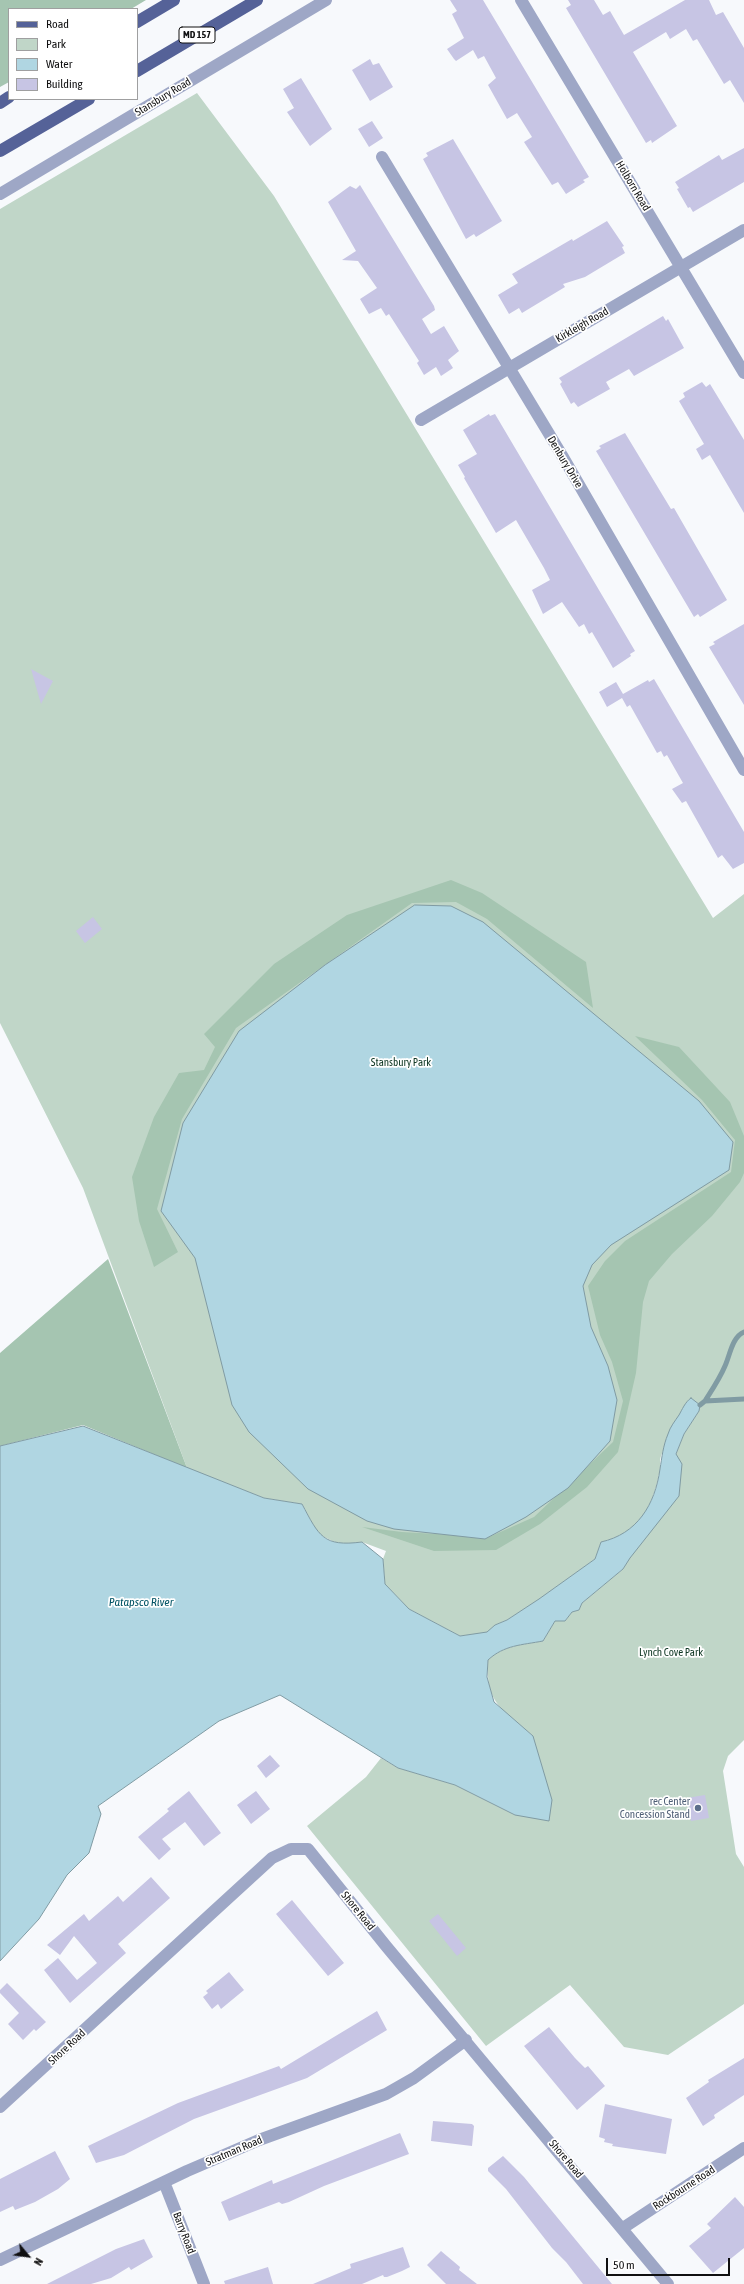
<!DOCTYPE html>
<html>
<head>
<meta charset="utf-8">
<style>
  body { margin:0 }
  #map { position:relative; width:744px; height:2284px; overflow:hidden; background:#f7f9fc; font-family:"Asap Condensed",sans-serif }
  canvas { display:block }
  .legend { position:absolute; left:8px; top:8px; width:130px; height:92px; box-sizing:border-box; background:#fff; border:1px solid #9f9fa0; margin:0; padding:5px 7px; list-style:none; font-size:12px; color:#101011 }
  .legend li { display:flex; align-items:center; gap:8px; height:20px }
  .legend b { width:20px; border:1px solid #9f9fa0 }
  .north { position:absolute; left:8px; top:2236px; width:40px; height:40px; -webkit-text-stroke:3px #fff; paint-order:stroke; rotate:119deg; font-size:11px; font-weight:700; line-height:16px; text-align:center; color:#101011 }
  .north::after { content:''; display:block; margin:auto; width:14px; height:18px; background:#101011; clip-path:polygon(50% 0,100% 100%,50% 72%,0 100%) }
  .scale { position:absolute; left:606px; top:2258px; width:124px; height:18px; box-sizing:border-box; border:2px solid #101011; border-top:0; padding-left:5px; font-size:12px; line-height:14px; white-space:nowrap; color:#101011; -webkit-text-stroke:3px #fff; paint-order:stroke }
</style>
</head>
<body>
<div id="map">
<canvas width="744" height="2284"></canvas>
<ul class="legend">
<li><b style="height:5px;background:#556298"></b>Road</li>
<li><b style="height:11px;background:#c0d6c8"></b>Park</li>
<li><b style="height:11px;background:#b0d6e2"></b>Water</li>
<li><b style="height:11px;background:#c7c5e4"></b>Building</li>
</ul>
<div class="north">N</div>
<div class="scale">50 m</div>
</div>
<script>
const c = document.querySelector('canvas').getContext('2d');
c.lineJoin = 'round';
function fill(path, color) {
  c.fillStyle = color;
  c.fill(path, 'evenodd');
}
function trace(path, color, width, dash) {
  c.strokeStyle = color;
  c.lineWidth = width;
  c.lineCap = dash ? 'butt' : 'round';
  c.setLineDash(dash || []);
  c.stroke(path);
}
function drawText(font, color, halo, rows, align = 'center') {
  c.font = font + ' "Asap Condensed",sans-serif';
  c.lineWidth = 3.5;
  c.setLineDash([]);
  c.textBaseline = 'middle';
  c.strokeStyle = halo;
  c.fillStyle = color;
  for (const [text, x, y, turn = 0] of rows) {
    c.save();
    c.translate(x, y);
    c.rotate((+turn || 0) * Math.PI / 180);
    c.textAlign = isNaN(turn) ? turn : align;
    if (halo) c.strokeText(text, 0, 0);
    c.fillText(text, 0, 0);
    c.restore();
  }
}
fill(new Path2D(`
  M 197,93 L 274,196 L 713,918 L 744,894 L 744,1740 L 728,1756 L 723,1771 L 736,1854 L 744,1867 L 744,2004 L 668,2055 L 624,2047 L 570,1985 L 486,2046 L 307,1826 L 366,1777 L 381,1758 L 398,1768 L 455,1785 L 515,1815 L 533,1736 C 503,1710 485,1704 488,1660 C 504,1645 522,1645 543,1641 L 555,1621 L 565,1621 L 572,1612 L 579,1610 L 582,1603 L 623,1569 L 676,1454 L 684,1434 L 699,1411 C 691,1420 664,1447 661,1456 C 659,1461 661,1469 659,1474 C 652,1509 638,1534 601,1542 L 595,1559 L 540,1599 L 507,1620 L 495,1625 L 487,1633 L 460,1636 L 409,1609 L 385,1584 L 383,1559 L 386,1551 L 362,1542 L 341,1545 L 318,1534 L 302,1504 L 264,1498 L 187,1468 L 83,1188 L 0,1023 L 0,209 Z`), '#c0d6c8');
fill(new Path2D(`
  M 0,0 L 146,0 L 131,9 L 9,9 L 9,82 L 0,87 Z
  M 451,880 L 482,893 L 586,962 L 593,1008 L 487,919 L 456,902 L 412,903 L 236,1028 L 182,1119 L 157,1209 L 178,1252 L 154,1267 L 139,1221 L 132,1177 L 154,1117 L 179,1073 L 204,1070 L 215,1047 L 204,1034 L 274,964 L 347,915 Z
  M 635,1036 L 679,1047 L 730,1102 L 744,1136 L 744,1173 L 740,1182 L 712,1216 L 672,1254 L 649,1281 L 643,1302 L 636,1373 L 618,1452 L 587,1487 L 540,1524 L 496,1550 L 434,1551 L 362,1527 L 402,1532 L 489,1537 L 534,1517 L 613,1442 L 623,1401 L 612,1362 L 600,1335 L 588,1286 L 605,1261 L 625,1241 L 731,1172 L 735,1140 L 702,1100 Z
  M 108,1259 L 187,1468 L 83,1425 L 0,1446 L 0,1353 Z`), '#a5c5b1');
const water = new Path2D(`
  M 415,905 L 451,906 L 483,922 L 699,1101 L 733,1142 L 729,1170 L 611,1245 L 592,1265 L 583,1286 L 591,1327 L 608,1366 L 617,1400 L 610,1441 L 568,1488 L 526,1517 L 485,1539 L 394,1529 L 367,1521 L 308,1489 L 249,1432 L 232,1405 L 195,1258 L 161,1211 L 183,1123 L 239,1031 L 325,965 Z
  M 691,1398 L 700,1405 L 699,1411 L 684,1434 L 676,1454 L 682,1464 L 679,1496 L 630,1558 L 623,1569 L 582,1603 L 579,1610 L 572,1612 L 565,1621 L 555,1621 L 543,1641 C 522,1645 504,1645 488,1660 L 487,1677 L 494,1702 L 533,1736 L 552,1800 L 549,1821 L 515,1815 L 455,1785 L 398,1768 L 280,1695 L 219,1721 L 98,1806 L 101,1814 L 89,1853 L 67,1875 L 39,1919 L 0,1961 L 0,1446 L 83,1426 L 264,1498 L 302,1504 C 319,1536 323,1547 362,1542 L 383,1559 L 385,1584 L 409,1609 L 460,1636 L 487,1632 L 495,1625 L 507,1620 L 539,1599 L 595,1559 L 601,1542 C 637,1534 655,1505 660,1469 C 662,1457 663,1446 668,1434 C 670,1427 675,1421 679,1415 C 682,1410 685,1402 691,1398 Z`);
fill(water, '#b0d6e2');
trace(water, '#809ba3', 1);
trace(new Path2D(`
  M 705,1401 C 712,1390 720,1378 725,1366 C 730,1355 732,1337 744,1332
  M 700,1405 L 705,1401 L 744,1399`), '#809ba3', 5);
fill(new Path2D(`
  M 450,0 L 483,0 L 589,177 L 583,180 L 585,182 L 566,194 L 558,182 L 552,185 L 524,142 L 532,137 L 517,113 L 507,119 L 488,85 L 496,78 L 484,56 L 478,59 L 473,50 L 456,61 L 454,59 L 447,49 L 464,38 L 452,14 L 457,11 Z
  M 568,0 L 594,0 L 603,15 L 610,11 L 624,35 L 685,0 L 709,0 L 716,15 L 723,12 L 744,48 L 744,103 L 730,80 L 724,84 L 697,39 L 693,41 L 686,29 L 670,39 L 666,32 L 633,52 L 677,126 L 652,143 L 651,140 L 646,143 L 566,8 L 571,5 Z
  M 370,59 L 373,65 L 379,63 L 393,87 L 370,101 L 352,70 Z
  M 301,78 L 332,129 L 310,146 L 287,112 L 294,108 L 283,89 Z
  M 372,121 L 383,138 L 369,147 L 358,129 Z
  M 453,139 L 502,221 L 476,237 L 474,234 L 466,239 L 423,159 L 428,156 L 426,153 Z
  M 744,148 L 744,182 L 693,212 L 690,207 L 688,208 L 677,189 L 679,188 L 675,182 L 719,155 L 722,160 Z
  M 360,185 L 434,306 L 435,310 L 422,319 L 431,334 L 444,326 L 459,351 L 448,360 L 453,368 L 441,376 L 436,367 L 424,375 L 417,363 L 419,361 L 389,314 L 386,316 L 381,308 L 369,314 L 360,299 L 377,288 L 358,261 L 342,260 L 356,251 L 328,202 L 350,186 L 356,189 Z
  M 607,221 L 624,246 L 622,247 L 625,253 L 585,277 L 563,284 L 565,287 L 522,313 L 519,308 L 509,314 L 498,295 L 518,283 L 512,274 L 572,239 L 573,241 Z
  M 663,316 L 666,321 L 668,319 L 684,348 L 634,376 L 629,369 L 606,382 L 610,389 L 578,407 L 574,402 L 571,404 L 560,384 L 562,382 L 559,378 Z
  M 702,382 L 706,387 L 710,384 L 744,440 L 744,513 L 710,455 L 702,460 L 696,449 L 704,444 L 679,401 L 685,397 L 683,393 Z
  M 489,414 L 490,416 L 495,414 L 635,651 L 630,654 L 631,656 L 613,668 L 592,632 L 589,634 L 584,624 L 579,627 L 562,602 L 543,614 L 532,590 L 550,580 L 544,568 L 516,520 L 496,533 L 464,478 L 465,477 L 458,465 L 477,454 L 463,430 Z
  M 625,433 L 671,509 L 674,508 L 727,600 L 700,617 L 698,614 L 694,617 L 596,451 L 601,448 L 599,446 Z
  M 744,624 L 744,705 L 709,647 L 715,644 L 713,642 Z
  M 31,669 L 53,681 L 41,704 Z
  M 654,679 L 744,832 L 744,863 L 733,869 L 722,855 L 718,858 L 686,801 L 682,803 L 672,789 L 683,783 L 667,755 L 664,757 L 661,751 L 657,753 L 630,705 L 627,707 L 622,698 L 607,707 L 599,692 L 616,682 L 623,694 L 648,680 L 649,682 Z
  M 93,917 L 102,929 L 85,943 L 76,931 Z
  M 270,1755 L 280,1766 L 266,1778 L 257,1766 Z
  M 189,1791 L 221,1833 L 204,1846 L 185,1822 L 162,1839 L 171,1849 L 159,1860 L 138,1837 L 169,1811 L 167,1809 Z
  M 256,1791 L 270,1809 L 251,1824 L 237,1805 Z
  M 705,1795 L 709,1818 L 691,1821 L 687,1798 Z
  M 151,1877 L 170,1898 L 118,1944 L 126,1953 L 70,2003 L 44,1970 L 58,1958 L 77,1980 L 97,1963 L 74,1936 L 60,1955 L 47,1945 L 84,1914 L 89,1921 L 118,1896 L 123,1902 Z
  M 292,1900 L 344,1963 L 328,1976 L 276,1914 Z
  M 438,1914 L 466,1948 L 457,1956 L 429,1921 Z
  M 229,1972 L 244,1990 L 221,2009 L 218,2004 L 212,2009 L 203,1997 L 208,1993 L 206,1991 Z
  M 7,1983 L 46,2022 L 36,2031 L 34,2029 L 23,2040 L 8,2024 L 19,2013 L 0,1993 L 0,1990 Z
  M 377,2011 L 387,2030 L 307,2078 L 194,2119 L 124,2155 L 96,2163 L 88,2146 L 178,2103 L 279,2066 L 281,2069 Z
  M 549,2027 L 575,2058 L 585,2068 L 588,2066 L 605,2086 L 577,2110 L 524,2046 Z
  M 744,2058 L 744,2095 L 714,2115 L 715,2118 L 703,2126 L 686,2098 L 709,2082 L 708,2080 Z
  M 605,2104 L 672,2119 L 666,2154 L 612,2146 L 613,2144 L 604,2142 L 605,2139 L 599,2137 Z
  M 433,2121 L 472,2124 L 474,2126 L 472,2146 L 431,2141 Z
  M 400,2133 L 409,2154 L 324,2186 L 289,2202 L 282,2204 L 279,2202 L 229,2221 L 221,2202 L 272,2180 L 273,2184 Z
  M 55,2151 L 70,2179 L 58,2189 L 35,2202 L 15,2210 L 13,2206 L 0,2212 L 0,2179 Z
  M 503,2156 L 524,2177 L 612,2284 L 583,2284 L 566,2262 L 552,2248 L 506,2189 L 488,2171 L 488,2168 Z
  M 735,2197 L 744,2207 L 744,2248 L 713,2273 L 689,2246 L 711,2228 L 707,2224 Z
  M 144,2239 L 153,2257 L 131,2270 L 129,2267 L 111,2278 L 91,2284 L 47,2284 L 116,2249 Z
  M 403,2247 L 410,2267 L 402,2271 L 387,2277 L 384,2277 L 383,2275 L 362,2284 L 313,2284 L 351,2268 L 350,2264 Z
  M 441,2251 L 460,2267 L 459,2270 L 477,2284 L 446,2284 L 427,2265 Z
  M 268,2267 L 273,2284 L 225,2284 L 224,2281 Z`), '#c7c5e4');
trace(new Path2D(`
  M 521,0 L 744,373
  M 382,157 L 563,457 L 744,770
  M 0,194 L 326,0
  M 421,420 L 744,230
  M 0,2107 L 272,1858 L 291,1849 L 308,1849 L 386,1946 L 668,2284
  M 164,2182 L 204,2284
  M 623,2228 L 744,2148
  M 0,2260 L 187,2171 L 259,2140 L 386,2094 L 414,2078 L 466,2040`), '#9ea7c6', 12);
trace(new Path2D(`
  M 137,22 L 174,0
  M 137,71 L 257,0
  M 0,103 L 9,97
  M 0,151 L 89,99`), '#556298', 12);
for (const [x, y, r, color] of [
  [698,1808,4,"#5c6f8a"]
]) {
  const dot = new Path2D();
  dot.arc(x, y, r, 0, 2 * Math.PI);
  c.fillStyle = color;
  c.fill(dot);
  trace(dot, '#fff', 1.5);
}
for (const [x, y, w] of [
  [197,35,36]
]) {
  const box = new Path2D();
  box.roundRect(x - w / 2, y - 8, w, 16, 3);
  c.fillStyle = '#fff';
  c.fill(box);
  trace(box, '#101011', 1);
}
drawText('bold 10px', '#101011', null, [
  ["MD 157",197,35]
]);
drawText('11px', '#101011', '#fff', [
  ["Stansbury Road",163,97,-31],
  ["Holborn Road",633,186,59],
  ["Kirkleigh Road",582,325,-30],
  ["Denbury Drive",565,462,59],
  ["Shore Road",358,1911,51],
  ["Shore Road",67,2047,-43],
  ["Stratman Road",234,2151,-23],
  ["Shore Road",566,2159,50],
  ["Rockbourne Road",684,2188,-33],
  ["Barry Road",184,2233,69]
]);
drawText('11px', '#0d3622', '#fff', [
  ["Stansbury Park",401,1063],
  ["Lynch Cove Park",671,1653]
]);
drawText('11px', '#4e5e75', '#fff', [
  ["rec Center",690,1802],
  ["Concession Stand",690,1815]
], 'right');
drawText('italic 12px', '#005364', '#fff', [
  ["Patapsco River",141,1602]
]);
</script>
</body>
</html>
